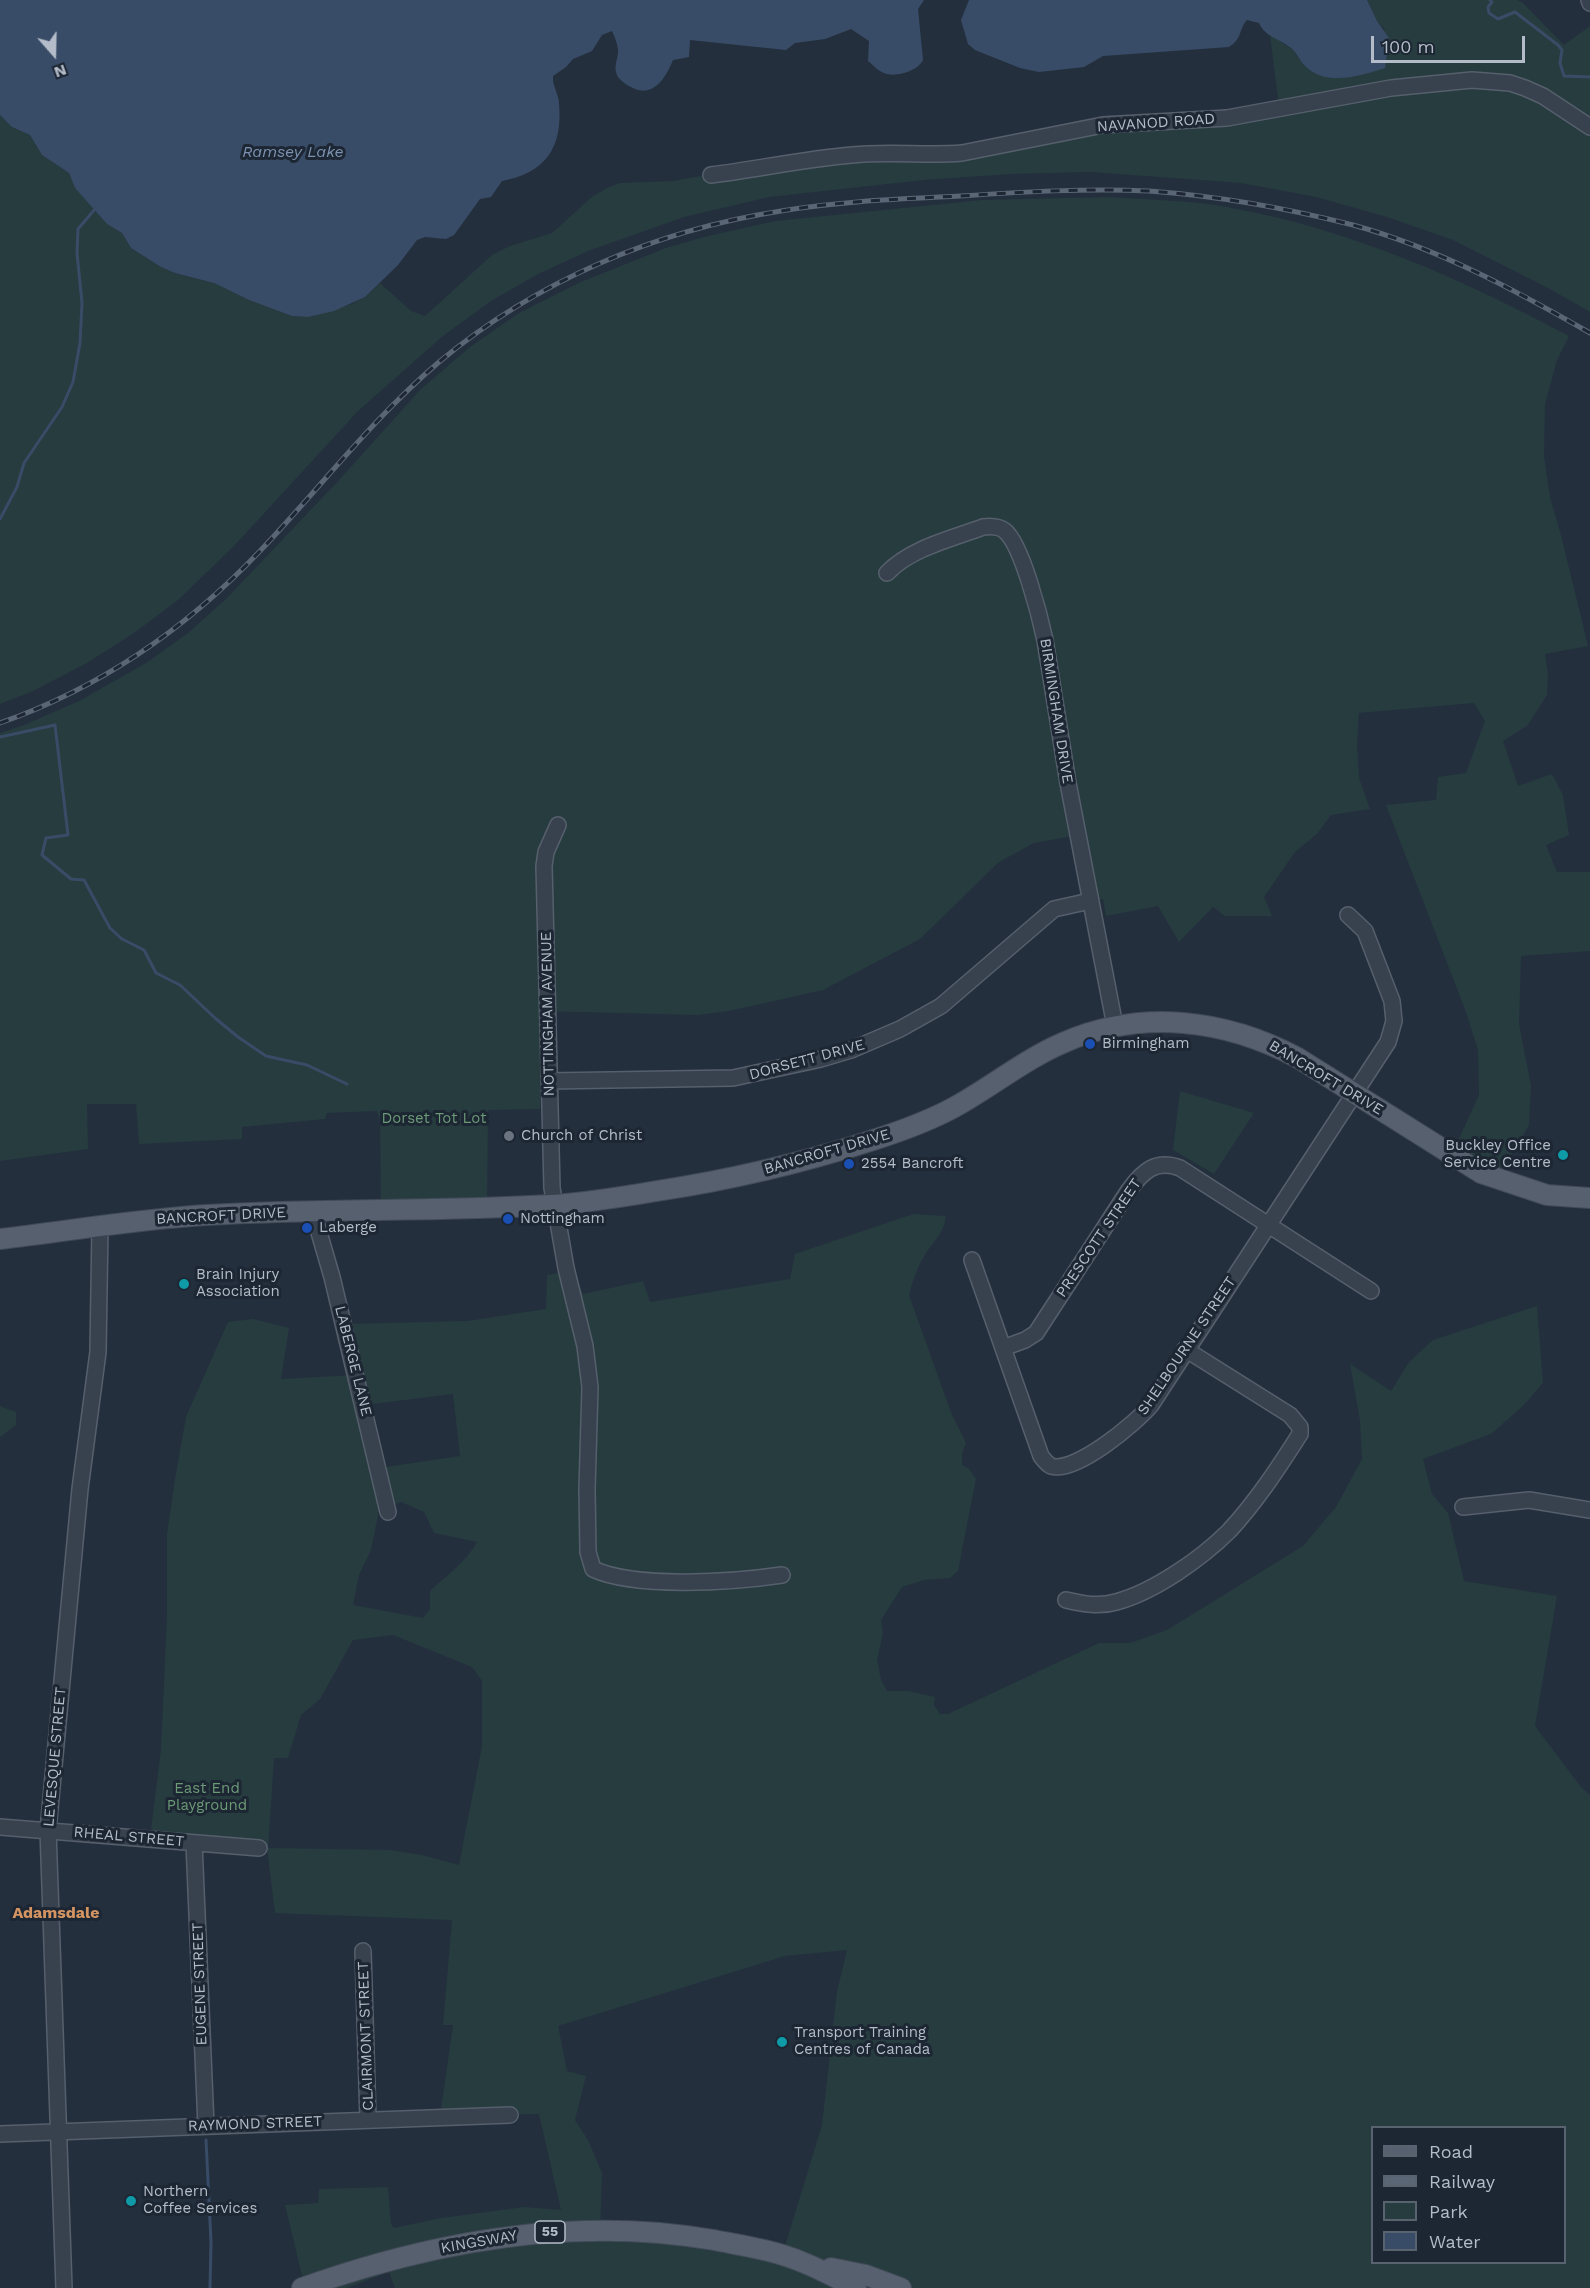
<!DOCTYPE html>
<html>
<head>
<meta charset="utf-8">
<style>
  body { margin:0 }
  #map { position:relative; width:1590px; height:2288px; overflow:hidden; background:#242f3e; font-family:"Work Sans",sans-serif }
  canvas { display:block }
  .legend { position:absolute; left:1371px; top:2126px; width:195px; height:138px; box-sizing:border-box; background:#1d2633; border:2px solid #59626f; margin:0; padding:8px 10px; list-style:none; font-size:18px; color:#b4bcc9 }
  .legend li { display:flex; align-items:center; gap:12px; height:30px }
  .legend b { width:30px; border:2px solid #59626f }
  .north { position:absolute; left:24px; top:24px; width:60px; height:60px; -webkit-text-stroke:4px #1d2633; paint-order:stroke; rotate:160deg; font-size:16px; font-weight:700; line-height:24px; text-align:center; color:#b4bcc9 }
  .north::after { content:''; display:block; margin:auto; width:21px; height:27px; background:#b4bcc9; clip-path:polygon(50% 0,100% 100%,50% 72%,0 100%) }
  .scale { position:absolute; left:1371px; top:36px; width:154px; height:27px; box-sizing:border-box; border:3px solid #b4bcc9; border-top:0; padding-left:8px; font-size:18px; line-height:21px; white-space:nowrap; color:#b4bcc9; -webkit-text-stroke:4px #1d2633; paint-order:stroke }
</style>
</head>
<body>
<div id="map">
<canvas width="1590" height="2288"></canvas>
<ul class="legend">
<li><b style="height:8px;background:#56606e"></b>Road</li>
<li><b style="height:8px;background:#5a6575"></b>Railway</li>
<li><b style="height:16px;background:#263c3f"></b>Park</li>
<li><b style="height:16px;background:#394c67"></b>Water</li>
</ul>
<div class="north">N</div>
<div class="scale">100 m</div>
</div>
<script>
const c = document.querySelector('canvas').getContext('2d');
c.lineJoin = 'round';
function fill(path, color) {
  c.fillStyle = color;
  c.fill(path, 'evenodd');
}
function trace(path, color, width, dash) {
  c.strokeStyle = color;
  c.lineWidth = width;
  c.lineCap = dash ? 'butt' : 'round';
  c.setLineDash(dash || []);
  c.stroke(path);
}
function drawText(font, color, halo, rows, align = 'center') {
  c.font = font + ' "Work Sans",sans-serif';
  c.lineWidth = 6;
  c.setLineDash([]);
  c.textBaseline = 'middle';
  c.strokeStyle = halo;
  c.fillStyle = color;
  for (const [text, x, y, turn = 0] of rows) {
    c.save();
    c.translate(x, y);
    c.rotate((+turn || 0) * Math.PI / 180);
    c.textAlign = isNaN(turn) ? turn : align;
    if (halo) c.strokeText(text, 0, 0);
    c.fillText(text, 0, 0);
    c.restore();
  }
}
fill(new Path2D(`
  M 1367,0 L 1517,0 L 1523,3 L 1564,45 L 1590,26 L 1590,312 L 1548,288 L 1453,240 L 1387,217 L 1316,197 L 1241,183 L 1091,172 L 1010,174 L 924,180 L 769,197 L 684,217 L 588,251 L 538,274 L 491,301 L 443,336 L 359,410 L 234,546 L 178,600 L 134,633 L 87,663 L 31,692 L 0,704 L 0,115 L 12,127 L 30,135 L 42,155 L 69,173 L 75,188 L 107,224 L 122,233 L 131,248 L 161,267 L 175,273 L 214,283 L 249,300 L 292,316 L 308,317 L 352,304 L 365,297 L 380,283 L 411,311 L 425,316 L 492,255 L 510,246 L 552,233 L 593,196 L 607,188 L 620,183 L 673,181 L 711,174 L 944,154 L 1279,107 L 1270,35 L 1292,49 L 1305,66 L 1385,30 L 1377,21 Z
  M 1109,197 C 1150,200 1192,200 1232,208 C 1352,230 1462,279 1569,336 L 1557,360 L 1545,404 L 1544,456 L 1550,497 L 1562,539 L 1588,646 L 1545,654 L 1548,674 L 1547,695 L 1527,726 L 1503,741 L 1518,786 L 1552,774 L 1563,795 L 1569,835 L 1546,845 L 1557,872 L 1590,872 L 1590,951 L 1521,956 L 1519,1024 L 1531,1086 L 1529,1125 L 1497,1180 L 1451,1156 L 1479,1095 L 1478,1050 L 1466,1012 L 1386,805 L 1436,800 L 1438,777 L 1466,773 L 1485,721 L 1474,703 L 1359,713 L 1357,744 L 1359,778 L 1370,809 L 1331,815 L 1317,834 L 1295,852 L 1264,897 L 1272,916 L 1225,916 L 1213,907 L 1179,942 L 1158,906 L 1106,916 L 1103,899 L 1092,901 L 1078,835 L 1034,843 L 999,862 L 920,939 L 823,990 L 729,1011 L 698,1015 L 540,1011 L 540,1109 L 488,1110 L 487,1210 L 381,1211 L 380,1121 L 377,1111 L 327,1113 L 325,1119 L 242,1127 L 242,1139 L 139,1144 L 136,1104 L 87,1104 L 88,1149 L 0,1161 L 0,733 L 24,725 L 79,701 L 146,663 L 188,633 L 227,598 L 340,479 L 420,390 L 470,347 L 519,313 L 581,282 L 666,248 L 704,237 L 775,221 L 982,200 Z
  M 1180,1091 L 1254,1113 L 1214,1174 L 1173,1150 Z
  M 913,1214 L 946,1216 C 944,1231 937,1238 928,1250 C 919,1263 913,1279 909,1295 L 952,1415 L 966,1443 L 962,1454 L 962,1465 L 969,1469 L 976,1479 L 958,1571 L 950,1578 L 924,1580 L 902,1587 L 881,1620 L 883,1634 L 877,1660 L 881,1680 L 887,1691 L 909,1691 L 935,1697 L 934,1705 L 940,1714 L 948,1714 L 1099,1643 L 1130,1643 L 1167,1630 L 1303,1546 L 1336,1507 L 1362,1459 L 1360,1421 L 1350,1364 L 1391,1391 L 1409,1362 L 1433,1340 L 1537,1306 L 1543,1383 L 1523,1406 L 1491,1434 L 1423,1459 L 1432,1494 L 1448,1513 L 1464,1581 L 1557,1596 L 1535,1726 L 1581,1787 L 1590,1795 L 1590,2288 L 395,2288 L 389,2272 L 347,2288 L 305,2288 L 285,2205 L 318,2203 L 319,2189 L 388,2187 L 391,2224 L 394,2228 L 441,2218 L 524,2207 L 561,2210 L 539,2114 L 440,2116 L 453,2025 L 443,2025 L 452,1920 L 275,1913 L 267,1848 L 150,1838 L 161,1750 L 167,1615 L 167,1534 L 175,1479 L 186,1417 L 228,1322 L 253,1319 L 289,1328 L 281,1379 L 356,1375 L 344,1324 L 467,1321 L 546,1309 L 547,1275 L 574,1270 L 583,1294 L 643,1281 L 650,1302 L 790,1279 L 795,1254 ZM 453,1394 L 460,1456 L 379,1468 L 365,1405 ZM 401,1502 L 424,1512 L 434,1533 L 477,1542 C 466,1562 447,1575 430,1591 L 430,1609 L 423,1618 L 353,1605 L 359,1575 L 371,1550 L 379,1510 ZM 393,1635 L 472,1667 L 482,1681 L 482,1746 L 459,1865 L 422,1855 L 390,1850 L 268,1848 L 274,1758 L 288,1758 L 301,1715 L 320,1699 L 353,1640 ZM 847,1950 L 837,1991 L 822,2125 L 782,2256 L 600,2232 L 602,2173 L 588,2140 L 575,2120 L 586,2076 L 567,2071 L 558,2026 L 785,1956 ZM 1372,2128 L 1564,2128 L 1564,2262 L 1372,2262 Z
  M 0,1406 L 16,1412 L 16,1425 L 0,1437 Z`), '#263c3f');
fill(new Path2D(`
  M 0,0 L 924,0 L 918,9 L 923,60 C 918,71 895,78 884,73 C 878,71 873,65 868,61 L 869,41 L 851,29 L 825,39 L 795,43 L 786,50 L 690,40 L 689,57 L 673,60 C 666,77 654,98 633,88 C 628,86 621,81 618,77 C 612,67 619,59 618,49 C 617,43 615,37 612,31 L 602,35 L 592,51 L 573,59 L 566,67 L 553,76 C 552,86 559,94 559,104 C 563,148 545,173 502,181 L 491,197 L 480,199 L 454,235 L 446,239 L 425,237 L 417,240 L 398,265 L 365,297 L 334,311 L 308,317 L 292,316 L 249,300 L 214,283 L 175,273 L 161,267 L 131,248 L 122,233 L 107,224 L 75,188 L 69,173 L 42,155 L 30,135 L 12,127 L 0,115 Z
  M 969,0 L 1367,0 L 1377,21 L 1389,38 L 1385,68 C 1360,76 1326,87 1305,66 C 1300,61 1297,53 1291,48 C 1280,39 1265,37 1259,23 L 1247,20 C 1238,30 1243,38 1229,47 L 1103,56 L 1084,67 L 1039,72 L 1020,68 L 975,50 L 968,44 L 961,20 Z`), '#394c67');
trace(new Path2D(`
  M 1490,0 L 1492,2 L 1488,7 L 1489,13 L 1498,19 L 1515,12 L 1558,45 L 1562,50 L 1560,63 L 1564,76 L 1590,77
  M 0,519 L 17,487 L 24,463 L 62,407 L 73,382 L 80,343 L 82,303 L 77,253 L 78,229 L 95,209
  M 0,737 L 55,725 L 68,835 L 46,838 L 42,855 L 71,879 L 84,880 L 110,928 L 122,939 L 144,950 L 156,973 L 180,985 L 215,1018 L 238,1037 L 266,1056 L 307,1065 L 347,1084
  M 206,2140 L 211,2242 L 210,2288`), '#394c67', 3);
const minor = new Path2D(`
  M 1589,0 L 1590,3
  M 711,175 C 758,169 805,159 852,155 C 889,151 926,156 962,153 L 1103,125 L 1227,118 L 1391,88 L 1472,80 L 1510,83 L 1525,88 L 1543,96 L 1590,127
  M 887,573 C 911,548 951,539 983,527 C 991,526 999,526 1005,531 C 1022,545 1040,617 1045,640 L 1068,783 L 1115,1026
  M 558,825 L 546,852 L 544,866 L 552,1188 L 566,1268 L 585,1346 L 590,1387 L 587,1489 L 588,1552 L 593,1569 C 636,1589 734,1582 782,1575
  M 549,1081 L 733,1078 L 821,1059 L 851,1050 L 900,1029 L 941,1006 L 1054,909 L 1090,901
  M 313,1212 L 332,1277 L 388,1512
  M 972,1260 L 1041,1456 C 1044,1460 1047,1464 1051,1466 C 1075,1474 1136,1423 1151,1405 L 1388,1042 L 1394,1021 L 1392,1001 L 1365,931 L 1348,915
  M 1003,1348 L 1025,1340 L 1036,1333 L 1129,1190 C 1143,1171 1156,1159 1180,1168 L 1371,1291
  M 1463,1507 L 1529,1500 L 1590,1510
  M 1066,1600 C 1083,1604 1099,1607 1116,1602 C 1154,1592 1202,1558 1229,1531 C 1256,1502 1279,1467 1300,1434 L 1300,1427 L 1290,1415 L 1185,1349
  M 0,1827 L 259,1848
  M 194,1843 L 206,2126
  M 363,1951 L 368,2120
  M 0,2134 L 510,2115
  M 64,2288 L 48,1830 L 80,1489 L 98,1352 L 100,1227`);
const major = new Path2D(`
  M 0,1239 C 69,1231 138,1219 207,1215 C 322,1208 436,1212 551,1205 C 586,1203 622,1197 657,1191 C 729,1180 798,1164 867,1142 C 899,1132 931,1121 960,1104 C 995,1084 1027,1058 1065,1042 C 1142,1009 1225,1019 1298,1058 L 1481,1173 L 1547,1195 L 1590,1198
  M 831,2268 L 866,2275 L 901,2288
  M 302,2288 C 433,2241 575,2216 714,2240 C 744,2246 774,2250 802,2262 C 820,2269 838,2279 856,2288`);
trace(minor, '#565f6c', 18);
trace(major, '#414a57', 22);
trace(minor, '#38414e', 15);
trace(major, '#56606e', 20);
const rail = new Path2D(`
  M 0,723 C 100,688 187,628 260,551 C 320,488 372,419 439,362 C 536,281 657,230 781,211 C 840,201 901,199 960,196 C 1023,192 1086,188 1149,191 C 1218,196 1286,208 1353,225 C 1437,248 1515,290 1590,333`);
trace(rail, '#5a6575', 5);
trace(rail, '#1d2633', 3, [9]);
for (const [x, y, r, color] of [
  [1090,1044,6,"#1a4fb4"],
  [509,1136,6,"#6b7280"],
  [1563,1155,6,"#0f9aa8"],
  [849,1164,6,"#1a4fb4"],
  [508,1219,6,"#1a4fb4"],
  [307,1228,6,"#1a4fb4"],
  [184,1284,6,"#0f9aa8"],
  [782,2042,6,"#0f9aa8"],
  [131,2201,6,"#0f9aa8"]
]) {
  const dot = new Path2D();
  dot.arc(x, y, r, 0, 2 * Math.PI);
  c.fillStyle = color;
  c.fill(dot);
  trace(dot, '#1d2633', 2);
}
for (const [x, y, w] of [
  [550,2232,30]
]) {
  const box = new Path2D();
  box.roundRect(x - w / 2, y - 11, w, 22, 4.5);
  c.fillStyle = '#1d2633';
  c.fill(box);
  trace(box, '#b4bcc9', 1.5);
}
drawText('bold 14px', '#b4bcc9', null, [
  ["55",550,2232]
]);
drawText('15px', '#b4bcc9', '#1d2633', [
  ["NAVANOD ROAD",1156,123,-4],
  ["BIRMINGHAM DRIVE",1056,711,81],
  ["NOTTINGHAM AVENUE",548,1014,-91],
  ["DORSETT DRIVE",807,1060,-15],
  ["BANCROFT DRIVE",1326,1078,31],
  ["BANCROFT DRIVE",827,1152,-16],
  ["BANCROFT DRIVE",221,1216,-3],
  ["PRESCOTT STREET",1099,1238,-56],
  ["SHELBOURNE STREET",1187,1346,-56],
  ["LABERGE LANE",353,1361,76],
  ["LEVESQUE STREET",55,1757,-85],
  ["RHEAL STREET",129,1837,5],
  ["EUGENE STREET",200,1984,-92],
  ["CLAIRMONT STREET",366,2036,-92],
  ["RAYMOND STREET",255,2124,-2],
  ["KINGSWAY",479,2242,-10]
]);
drawText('15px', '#b4bcc9', '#1d2633', [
  ["Birmingham",1102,1044],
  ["Church of Christ",521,1136],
  ["Buckley Office",1551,1146,"right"],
  ["Service Centre",1551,1163,"right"],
  ["2554 Bancroft",861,1164],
  ["Nottingham",520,1219],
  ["Laberge",319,1228],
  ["Brain Injury",196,1275],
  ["Association",196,1292],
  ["Transport Training",794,2033],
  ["Centres of Canada",794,2050],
  ["Northern",143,2192],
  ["Coffee Services",143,2209]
], 'left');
drawText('15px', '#6b9a76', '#1d2633', [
  ["Dorset Tot Lot",434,1119],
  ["East End",207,1789],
  ["Playground",207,1806]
]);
drawText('italic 16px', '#7c92b1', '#1d2633', [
  ["Ramsey Lake",293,152]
]);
drawText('bold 16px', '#d59563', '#1d2633', [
  ["Adamsdale",56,1913]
]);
</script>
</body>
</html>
